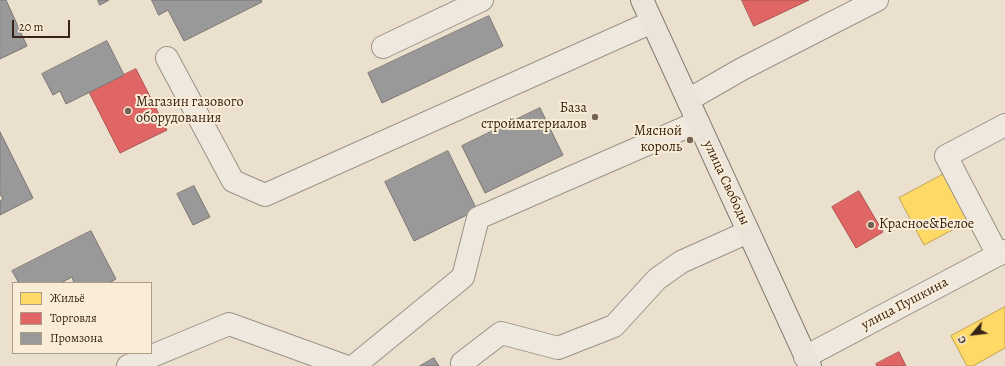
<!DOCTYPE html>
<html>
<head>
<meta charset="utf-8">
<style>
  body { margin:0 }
  #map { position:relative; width:1005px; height:366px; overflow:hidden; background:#ebe0ce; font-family:Alegreya,serif }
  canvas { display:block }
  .legend { position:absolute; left:12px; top:282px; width:140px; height:72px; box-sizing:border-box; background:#faedd7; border:1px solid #ac9c8a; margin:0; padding:5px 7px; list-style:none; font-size:12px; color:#362216 }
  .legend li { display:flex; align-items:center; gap:8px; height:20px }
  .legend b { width:20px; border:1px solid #ac9c8a }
  .north { position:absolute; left:953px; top:314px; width:40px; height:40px; -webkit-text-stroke:3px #faedd7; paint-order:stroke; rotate:242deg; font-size:11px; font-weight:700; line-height:16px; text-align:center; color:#362216 }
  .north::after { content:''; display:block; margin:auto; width:14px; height:18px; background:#362216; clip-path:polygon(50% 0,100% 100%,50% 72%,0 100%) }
  .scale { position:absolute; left:12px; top:20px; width:58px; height:18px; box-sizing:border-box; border:2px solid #362216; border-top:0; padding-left:5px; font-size:12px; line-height:14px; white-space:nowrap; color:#362216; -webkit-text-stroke:3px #faedd7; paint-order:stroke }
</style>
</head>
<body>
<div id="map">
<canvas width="1005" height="366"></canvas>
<ul class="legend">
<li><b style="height:11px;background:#ffd966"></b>Жильё</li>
<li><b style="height:11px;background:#e06666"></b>Торговля</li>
<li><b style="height:11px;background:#999"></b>Промзона</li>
</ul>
<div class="north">С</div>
<div class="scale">20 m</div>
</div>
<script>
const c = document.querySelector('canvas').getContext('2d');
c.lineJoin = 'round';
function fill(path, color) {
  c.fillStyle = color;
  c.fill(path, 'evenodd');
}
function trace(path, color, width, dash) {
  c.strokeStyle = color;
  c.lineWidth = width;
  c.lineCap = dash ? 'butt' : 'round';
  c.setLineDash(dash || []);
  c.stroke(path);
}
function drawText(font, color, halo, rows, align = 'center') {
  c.font = font + ' Alegreya,serif';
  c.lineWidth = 4;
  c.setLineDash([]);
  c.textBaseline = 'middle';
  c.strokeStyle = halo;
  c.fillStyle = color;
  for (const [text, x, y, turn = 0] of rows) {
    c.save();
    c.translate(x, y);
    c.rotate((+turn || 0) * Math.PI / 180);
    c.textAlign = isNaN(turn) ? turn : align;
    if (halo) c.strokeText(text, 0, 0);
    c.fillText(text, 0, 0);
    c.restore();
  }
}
const homes = new Path2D(`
  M 944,174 L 969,221 L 924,245 L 899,198 Z
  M 1005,307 L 1005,348 L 973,366 L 967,366 L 951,336 Z`);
fill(homes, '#ffd966');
trace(homes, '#c3a24e', 1);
const shops = new Path2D(`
  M 742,0 L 809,0 L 754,26 Z
  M 136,69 L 167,130 L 120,153 L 89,92 Z
  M 859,191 L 883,232 L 856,248 L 832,207 Z
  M 899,352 L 906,366 L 877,366 L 876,364 Z`);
fill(shops, '#e06666');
trace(shops, '#ad524e', 1);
const industry = new Path2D(`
  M 0,0 L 6,0 L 27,46 L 0,59 Z
  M 98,0 L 109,0 L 100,5 Z
  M 152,0 L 261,0 L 262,2 L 184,41 L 168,10 L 159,15 Z
  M 489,16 L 503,46 L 382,103 L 368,73 Z
  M 107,41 L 124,75 L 66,104 L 60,91 L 53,95 L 42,74 Z
  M 540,108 L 563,155 L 485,193 L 462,146 Z
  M 0,132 L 33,198 L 0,215 L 0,201 L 3,199 L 0,194 Z
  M 448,151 L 477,210 L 414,241 L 385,182 Z
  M 194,186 L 210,217 L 193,225 L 177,194 Z
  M 91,231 L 116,279 L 109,283 L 74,283 L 72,277 L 61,283 L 19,283 L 12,271 Z
  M 434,358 L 439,366 L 420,366 Z`);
fill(industry, '#999');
trace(industry, '#7b7572', 1);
const minor = new Path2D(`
  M 383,47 L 482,0
  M 167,58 L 233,181 L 265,195 L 652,22
  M 688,100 L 742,69 L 877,0
  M 998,255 L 946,156 L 1005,125
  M 805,357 L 1005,251
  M 128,366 L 229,324 L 345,366
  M 354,366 L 463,277 L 478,218 L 698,122
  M 464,366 L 462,363 L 501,333 L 558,348 L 614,326 L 657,279 L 681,262 L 748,232`);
const major = new Path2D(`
  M 642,0 L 810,366`);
trace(minor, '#9b9287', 24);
trace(major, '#82796e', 24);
trace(minor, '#eee8df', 22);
trace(major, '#ebe4da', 22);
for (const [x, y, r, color] of [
  [128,111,4,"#756456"],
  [595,117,4,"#756456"],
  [690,140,4,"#756456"],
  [871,225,4,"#756456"]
]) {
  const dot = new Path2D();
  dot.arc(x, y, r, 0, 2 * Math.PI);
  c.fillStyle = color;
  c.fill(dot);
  trace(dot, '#faedd7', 1.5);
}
drawText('14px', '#362216', '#faedd7', [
  ["Магазин газового",136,103],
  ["оборудования",136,119],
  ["База",587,109,"right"],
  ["стройматериалов",587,125,"right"],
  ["Мясной",682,132,"right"],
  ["король",682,148,"right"],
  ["Красное&Белое",879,225]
], 'left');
drawText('14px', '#362216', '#faedd7', [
  ["улица Свободы",726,183,65],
  ["улица Пушкина",905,304,-28]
]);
</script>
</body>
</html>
